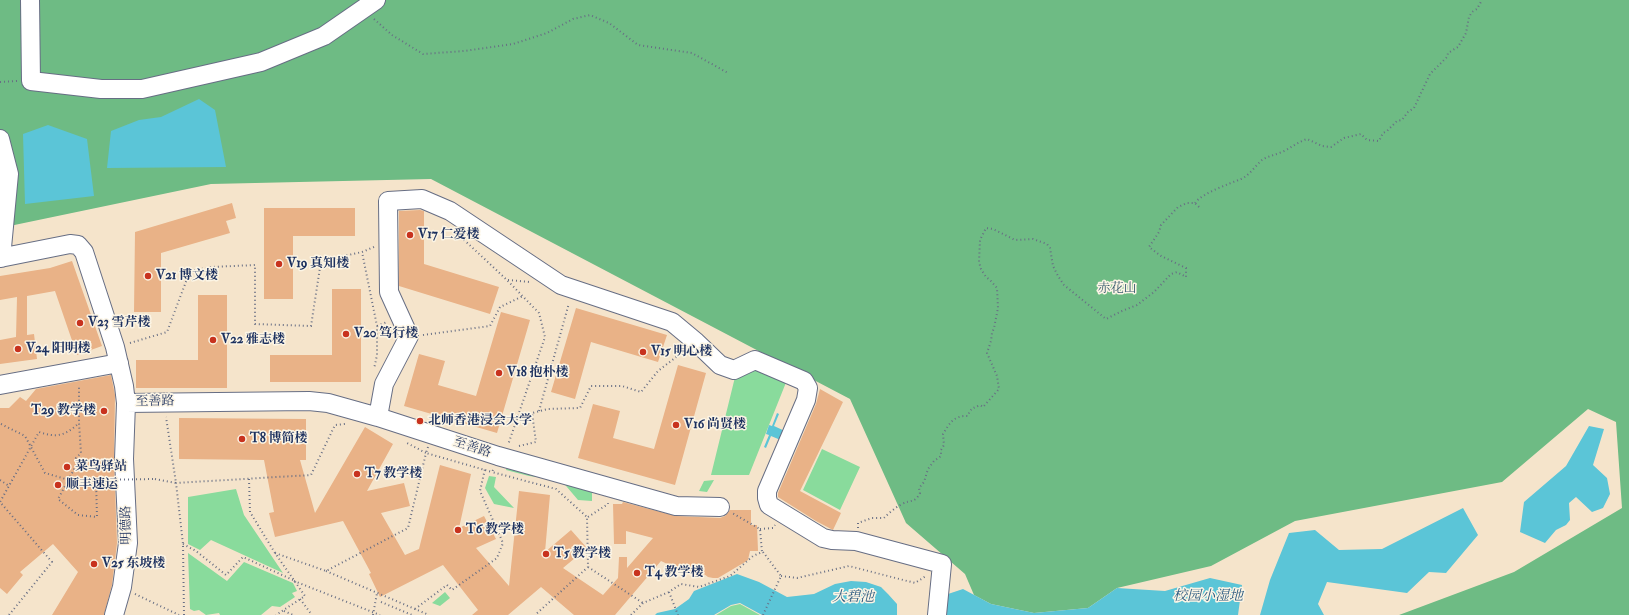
<!DOCTYPE html>
<html>
<head>
<meta charset="utf-8">
<style>
  body { margin:0 }
  canvas { display:block; background:#f5e4cb }
</style>
</head>
<body>
<canvas width="1629" height="615"></canvas>
<script>
const c = document.querySelector('canvas').getContext('2d');
c.lineJoin = 'round';
function fill(path, color) {
  c.fillStyle = color;
  c.fill(path, 'evenodd');
}
function trace(path, color, width, dash) {
  c.strokeStyle = color;
  c.lineWidth = width;
  c.lineCap = dash ? 'butt' : 'round';
  c.setLineDash(dash || []);
  c.stroke(path);
}
function drawText(font, color, halo, rows, align = 'center') {
  c.font = font + ' "IM FELL Double Pica","Noto Serif SC",serif';
  c.lineWidth = 3;
  c.setLineDash([]);
  c.textBaseline = 'middle';
  c.strokeStyle = halo;
  c.fillStyle = color;
  for (const [text, x, y, turn = 0] of rows) {
    c.save();
    c.translate(x, y);
    c.rotate((+turn || 0) * Math.PI / 180);
    c.textAlign = isNaN(turn) ? turn : align;
    if (halo) c.strokeText(text, 0, 0);
    c.fillText(text, 0, 0);
    c.restore();
  }
}
fill(new Path2D(`
  M 749,366 L 787,380 L 749,475 L 711,475 L 736,373 Z
  M 822,449 L 860,467 L 840,510 L 803,490 Z
  M 508,461 L 557,476 L 592,491 L 592,501 L 578,500 L 561,480 L 529,476 L 506,470 Z
  M 489,476 L 496,477 L 494,487 L 514,508 L 494,504 L 485,488 Z
  M 714,480 L 707,492 L 699,491 L 704,481 Z
  M 236,489 L 244,515 L 283,573 L 211,540 L 200,550 L 188,544 L 188,497 Z
  M 188,553 L 227,581 L 244,562 L 293,583 L 297,591 L 292,593 L 295,597 L 280,607 L 272,606 L 261,615 L 220,615 L 219,613 L 206,615 L 199,610 L 194,611 L 190,609 Z
  M 445,592 L 450,598 L 440,606 L 432,603 Z
  M 740,604 L 760,615 L 716,615 L 731,606 Z`), '#89db9c');
fill(new Path2D(`
  M 0,0 L 1629,0 L 1629,615 L 1399,615 L 1514,572 L 1622,508 L 1616,422 L 1588,409 L 1502,482 L 1295,521 L 1211,566 L 1117,588 L 1088,608 L 1034,613 L 991,604 L 974,595 L 965,574 L 906,523 L 850,399 L 431,179 L 211,184 L 0,228 Z`), '#6ebb84');
fill(new Path2D(`
  M 199,99 L 215,110 L 226,167 L 107,168 L 111,131 L 139,120 L 161,117 Z
  M 48,125 L 87,139 L 94,196 L 25,204 L 23,134 Z
  M 777,413 L 779,414 L 774,426 L 787,432 L 783,441 L 771,436 L 766,448 L 764,447 L 769,435 L 766,434 L 769,425 L 772,426 Z
  M 1589,426 L 1604,429 L 1593,465 L 1607,478 L 1610,494 L 1603,508 L 1592,512 L 1576,497 L 1569,503 L 1570,520 L 1566,525 L 1556,530 L 1545,543 L 1520,532 L 1524,502 L 1566,466 Z
  M 1463,508 L 1478,535 L 1446,573 L 1429,572 L 1407,593 L 1327,582 L 1318,604 L 1324,615 L 1260,615 L 1270,580 L 1289,533 L 1315,530 L 1339,550 L 1382,549 Z
  M 737,574 L 759,582 L 787,597 L 814,594 L 835,584 L 851,581 L 866,582 L 881,587 L 888,594 L 897,604 L 897,615 L 762,615 L 740,603 L 731,605 L 714,615 L 655,615 L 657,613 L 675,609 L 689,599 L 694,591 Z
  M 1210,578 L 1242,585 L 1238,615 L 943,615 L 948,594 L 963,589 L 991,604 L 1034,613 L 1088,608 L 1117,588 L 1165,591 Z`), '#5bc5d7');
fill(new Path2D(`
  M 232,203 L 236,218 L 226,221 L 230,233 L 161,253 L 161,312 L 134,312 L 135,232 Z
  M 264,208 L 355,208 L 355,236 L 293,236 L 293,299 L 264,299 Z
  M 420,210 L 424,211 L 424,264 L 499,287 L 490,314 L 399,286 L 399,211 Z
  M 72,261 L 102,346 L 77,355 L 55,291 L 27,296 L 27,335 L 34,334 L 37,359 L 0,364 L 0,340 L 16,337 L 17,297 L 0,300 L 0,276 L 50,268 Z
  M 332,289 L 361,289 L 361,382 L 270,382 L 270,355 L 332,355 Z
  M 198,295 L 227,295 L 227,388 L 136,388 L 136,360 L 198,360 Z
  M 576,308 L 667,335 L 658,362 L 591,342 L 575,399 L 551,392 Z
  M 501,312 L 530,320 L 497,433 L 404,406 L 419,354 L 445,361 L 438,385 L 476,396 Z
  M 678,365 L 706,373 L 675,485 L 578,458 L 593,404 L 620,411 L 613,438 L 654,449 Z
  M 111,375 L 115,395 L 114,460 L 117,543 L 112,585 L 104,615 L 52,615 L 78,572 L 53,544 L 20,572 L 23,575 L 7,594 L 0,588 L 0,408 L 9,408 L 20,397 L 26,401 L 36,389 Z
  M 820,389 L 843,402 L 800,491 L 841,513 L 833,530 L 816,521 L 778,497 L 778,493 L 816,404 Z
  M 179,418 L 306,419 L 306,460 L 300,460 L 315,513 L 365,427 L 393,444 L 367,491 L 404,483 L 410,506 L 381,513 L 405,555 L 419,549 L 440,465 L 471,474 L 459,528 L 484,516 L 496,539 L 476,548 L 509,586 L 519,491 L 550,495 L 545,552 L 571,530 L 587,548 L 563,568 L 603,595 L 618,578 L 619,557 L 627,557 L 627,568 L 653,538 L 626,531 L 626,544 L 614,544 L 613,504 L 622,504 L 623,502 L 676,516 L 720,518 L 725,516 L 730,510 L 751,510 L 751,525 L 757,525 L 758,551 L 750,551 L 748,560 L 745,562 L 718,578 L 713,578 L 708,577 L 704,574 L 699,577 L 693,576 L 661,561 L 615,615 L 574,615 L 541,587 L 508,615 L 472,615 L 478,610 L 443,565 L 380,597 L 369,574 L 371,573 L 343,521 L 275,537 L 269,513 L 274,512 L 264,460 L 179,459 Z`), '#e9b287');
const minor = new Path2D(`
  M 30,0 L 31,81 L 101,89 L 142,89 L 261,62 L 324,36 L 376,0
  M 0,139 L 9,174 L 1,258
  M 0,258 L 70,244 L 78,245 L 84,252 L 115,347 L 124,386 L 126,403 L 124,459 L 128,543 L 122,587 L 114,615
  M 0,385 L 119,363
  M 126,403 L 309,401 L 328,403 L 378,417 L 498,456 L 676,506 L 720,507
  M 378,417 L 384,384 L 409,336 L 389,292 L 388,201 L 422,199 L 450,211 L 561,285 L 672,322 L 696,342 L 720,365 L 734,370 L 755,360 L 804,381 L 808,388 L 806,400 L 767,491 L 767,498 L 769,505 L 823,538 L 832,540 L 856,541 L 942,564 L 937,615`);
trace(minor, '#676e84', 20);
trace(new Path2D(`
  M 374,19 L 392,35 L 423,54 L 464,51 L 513,44 L 547,33 L 573,19 L 590,15 L 609,23 L 638,45 L 692,53 L 728,73
  M 0,82 L 17,81
  M 1195,203 C 1202,193 1229,184 1241,179 C 1250,175 1255,166 1262,160 C 1268,156 1275,155 1282,152 C 1291,148 1298,142 1307,139 L 1322,146 L 1331,147 L 1344,138 L 1361,134 L 1367,140 L 1379,141 L 1383,133 L 1387,131 L 1397,121 L 1402,120 L 1408,112 L 1414,108 L 1430,74 L 1447,57 L 1448,53 L 1458,47 L 1466,33 L 1469,17 L 1472,12 L 1477,9 L 1482,0
  M 461,237 L 507,280 L 539,313 L 545,337 L 508,445
  M 374,247 L 362,252 L 377,326 L 377,355 L 374,369
  M 508,280 L 530,282
  M 377,326 L 387,322
  M 423,335 L 490,326 L 500,307 L 523,296
  M 130,343 L 167,332 L 190,271 L 212,267 L 255,265 L 255,324 L 311,326 L 321,261 L 362,252
  M 539,411 L 569,303
  M 1,424 L 25,436 L 45,473 L 69,480 L 96,480 L 97,517 L 78,515 L 58,499 L 77,464 L 76,458 L 81,453 L 79,423 L 79,386
  M 519,446 L 536,442 L 532,413 L 548,409 L 580,408 L 591,386 L 622,386 L 641,392 L 658,371 L 684,351
  M 428,447 L 426,453 L 492,472
  M 493,470 L 492,472 L 556,489 L 587,517 L 588,567 L 535,615
  M 155,479 L 176,483 L 166,417
  M 249,479 L 250,512 L 275,553 L 305,596 L 276,615
  M 0,480 L 9,486
  M 588,517 L 608,504 L 608,503
  M 858,528 L 858,523 L 872,518 L 884,518 C 889,513 896,507 902,504 C 911,499 914,504 920,493 L 919,488 L 924,482 L 928,469 L 934,461 L 941,456 L 941,450 L 944,445 L 943,434 C 949,424 954,415 968,416 C 970,408 974,408 980,405 L 983,407 L 999,389 L 997,376 L 987,353 L 991,341 L 992,333 L 994,328 L 998,308 L 997,288 L 990,280 L 986,277 L 981,269 L 979,262 L 980,240 L 986,228 L 993,229 L 1015,240 L 1033,239 L 1047,244 L 1050,248 L 1053,266 L 1058,276 L 1064,285 L 1106,319 L 1122,311 L 1137,305 L 1154,292 L 1171,274 L 1177,272 L 1186,277 L 1186,268 L 1161,256 L 1149,247 L 1159,232 L 1161,225 L 1178,207 L 1187,203 L 1195,203 L 1201,209
  M 760,529 L 773,528 L 775,525
  M 183,544 L 196,551 L 226,575 L 243,557 L 293,580
  M 763,552 L 781,576 L 763,615
  M 275,553 L 326,571 L 408,528 L 426,453 L 405,442
  M 588,567 L 643,603
  M 326,571 L 429,615
  M 781,576 L 797,578 L 849,566 L 915,583 L 926,576
  M 669,592 L 678,615
  M 135,594 L 179,615
  M 300,599 L 312,615
  M 381,602 L 412,615
  M 415,609 L 447,585 L 452,590 L 497,558 L 503,543 L 480,491 L 485,469
  M 284,611 L 293,615
  M 9,615 L 52,562 L 0,502 L 39,432 C 56,438 65,436 79,423
  M 184,615 L 183,544 L 176,483 L 311,475 L 335,425 L 345,424
  M 373,615 L 377,593
  M 631,615 L 643,603 L 669,592 L 681,584 L 699,587 L 730,576 L 753,556 L 762,552 L 760,529 L 732,513`), '#676e84', 2, [1, 3]);
trace(minor, '#fff', 18);
trace(new Path2D(`
  M 96,480 L 155,479
  M 294,581 L 380,615`), '#676e84', 2, [1, 3]);
for (const [x, y, r, color] of [
  [410,235,4,"#c8321e"],
  [279,264,4,"#c8321e"],
  [148,276,4,"#c8321e"],
  [80,323,4,"#c8321e"],
  [346,334,4,"#c8321e"],
  [213,340,4,"#c8321e"],
  [18,349,4,"#c8321e"],
  [643,352,4,"#c8321e"],
  [499,373,4,"#c8321e"],
  [104,411,4,"#c8321e"],
  [420,421,4,"#c8321e"],
  [676,425,4,"#c8321e"],
  [242,439,4,"#c8321e"],
  [67,467,4,"#c8321e"],
  [357,474,4,"#c8321e"],
  [58,485,4,"#c8321e"],
  [458,530,4,"#c8321e"],
  [546,554,4,"#c8321e"],
  [94,564,4,"#c8321e"],
  [637,573,4,"#c8321e"]
]) {
  const dot = new Path2D();
  dot.arc(x, y, r, 0, 2 * Math.PI);
  c.fillStyle = color;
  c.fill(dot);
  trace(dot, '#fcf5e5', 1.5);
}
drawText('bold 13px', '#1b2f5e', '#fcf5e5', [
  ["V17 仁爱楼",418,235],
  ["V19 真知楼",287,264],
  ["V21 博文楼",156,276],
  ["V23 雪芹楼",88,323],
  ["V20 笃行楼",354,334],
  ["V22 雅志楼",221,340],
  ["V24 阳明楼",26,349],
  ["V15 明心楼",651,352],
  ["V18 抱朴楼",507,373],
  ["T29 教学楼",96,411,"right"],
  ["北师香港浸会大学",428,421],
  ["V16 尚贤楼",684,425],
  ["T8 博简楼",250,439],
  ["菜鸟驿站",75,467],
  ["T7 教学楼",365,474],
  ["顺丰速运",66,485],
  ["T6 教学楼",466,530],
  ["T5 教学楼",554,554],
  ["V25 东坡楼",102,564],
  ["T4 教学楼",645,573]
], 'left');
drawText('13px', '#365a6e', '#fcf5e5', [
  ["赤花山",1117,289]
]);
drawText('13px', '#1b2f5e', '#fcf5e5', [
  ["至善路",155,402,-1],
  ["至善路",472,448,18],
  ["明德路",127,525,-91]
]);
drawText('italic 14px', '#2e5c82', '#fcf5e5', [
  ["校园小湿地",1208,597],
  ["大碧池",853,598]
]);
</script>
</body>
</html>
